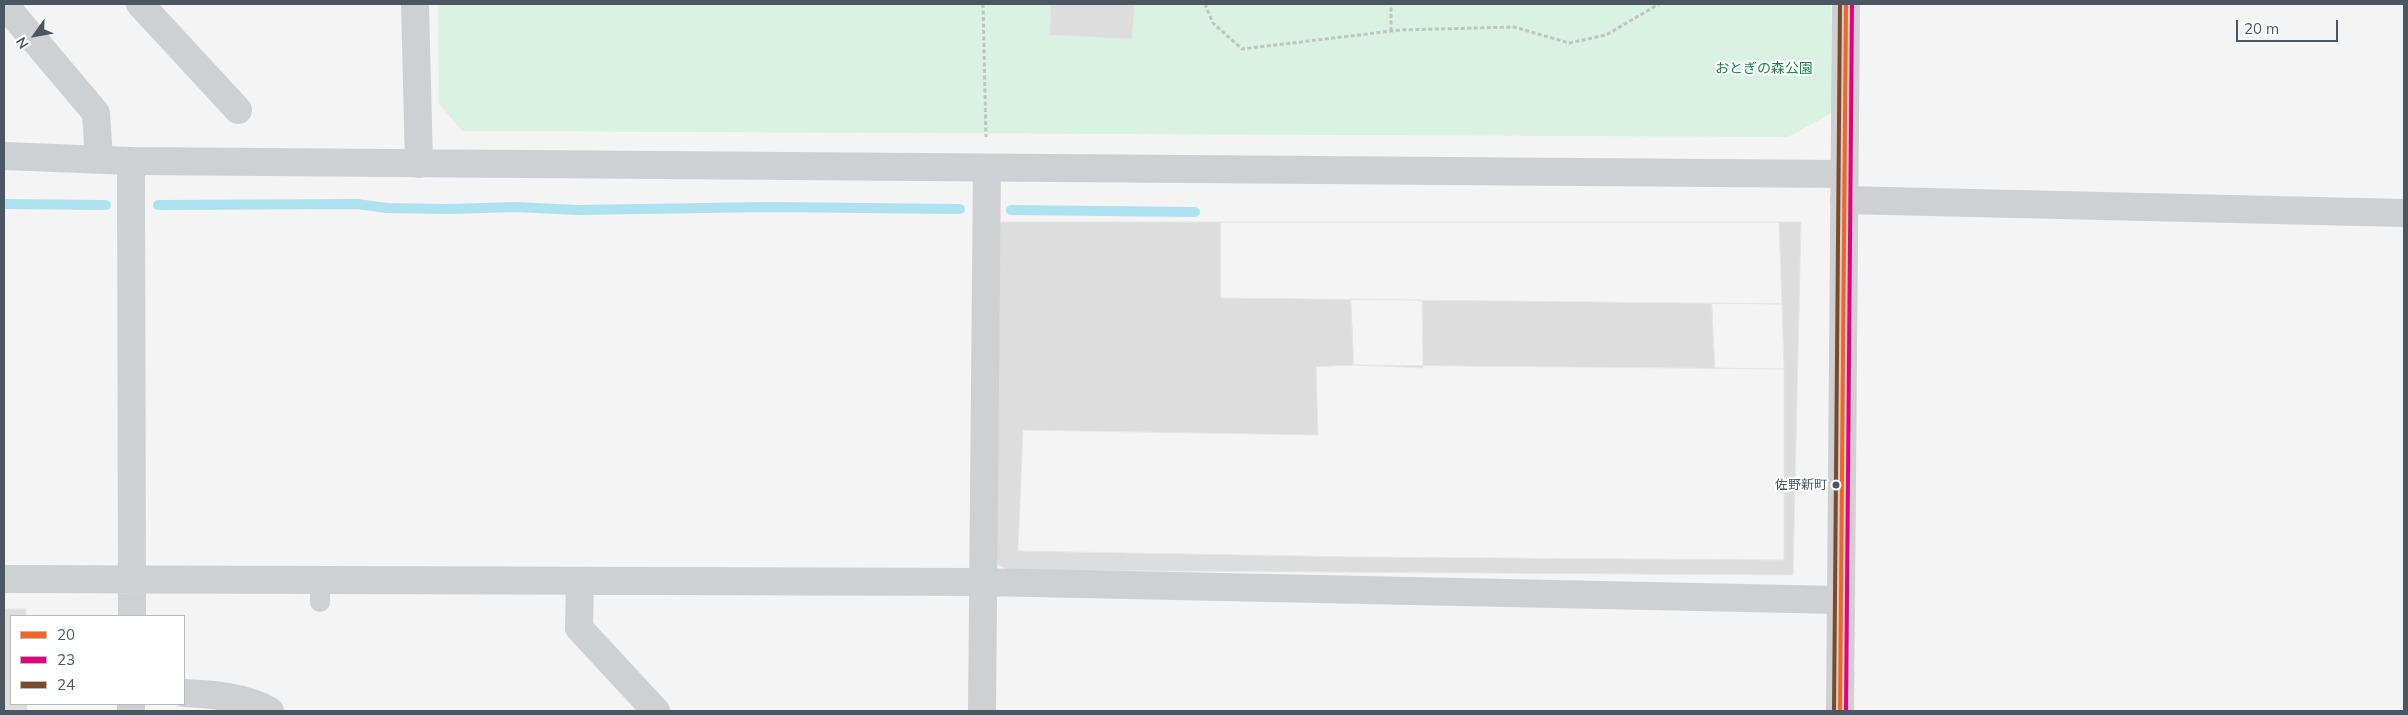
<!DOCTYPE html>
<html>
<head>
<meta charset="utf-8">
<style>
  body { margin:0 }
  #map { position:relative; width:2408px; height:715px; overflow:hidden; background:#f4f4f4; font-family:Mulish,sans-serif }
  canvas { display:block }
  .frame { position:absolute; inset:0; border:5px solid #4a5661; pointer-events:none }
  .legend { position:absolute; left:10px; top:615px; width:175px; height:90px; box-sizing:border-box; background:#fff; border:1px solid #b7bbc0; margin:0; padding:6px 9px; list-style:none; font-size:15px; color:#4a5661 }
  .legend li { display:flex; align-items:center; gap:10px; height:25px }
  .legend b { width:25px; border:1px solid #b7bbc0 }
  .north { position:absolute; left:10px; top:10px; width:50px; height:50px; -webkit-text-stroke:4px #fff; paint-order:stroke; rotate:238deg; font-size:14px; font-weight:700; line-height:20px; text-align:center; color:#4a5661 }
  .north::after { content:''; display:block; margin:auto; width:18px; height:22px; background:#4a5661; clip-path:polygon(50% 0,100% 100%,50% 72%,0 100%) }
  .scale { position:absolute; left:2236px; top:20px; width:102px; height:22px; box-sizing:border-box; border:2px solid #4a5661; border-top:0; padding-left:6px; font-size:15px; line-height:18px; white-space:nowrap; color:#4a5661; -webkit-text-stroke:4px #fff; paint-order:stroke }
</style>
</head>
<body>
<div id="map">
<canvas width="2408" height="715"></canvas>
<div class="frame"></div>
<ul class="legend">
<li><b style="height:6px;background:#f26522"></b>20</li>
<li><b style="height:6px;background:#e5007d"></b>23</li>
<li><b style="height:6px;background:#7a4b2a"></b>24</li>
</ul>
<div class="north">N</div>
<div class="scale">20 m</div>
</div>
<script>
const c = document.querySelector('canvas').getContext('2d');
c.lineJoin = 'round';
function fill(path, color) {
  c.fillStyle = color;
  c.fill(path, 'evenodd');
}
function trace(path, color, width, dash) {
  c.strokeStyle = color;
  c.lineWidth = width;
  c.lineCap = dash ? 'butt' : 'round';
  c.setLineDash(dash || []);
  c.stroke(path);
}
function drawText(font, color, halo, rows, align = 'center') {
  c.font = font + ' Mulish,"Noto Sans JP",sans-serif';
  c.lineWidth = 4;
  c.setLineDash([]);
  c.textBaseline = 'middle';
  c.strokeStyle = halo;
  c.fillStyle = color;
  for (const [text, x, y, turn = 0] of rows) {
    c.save();
    c.translate(x, y);
    c.rotate((+turn || 0) * Math.PI / 180);
    c.textAlign = isNaN(turn) ? turn : align;
    if (halo) c.strokeText(text, 0, 0);
    c.fillText(text, 0, 0);
    c.restore();
  }
}
fill(new Path2D(`
  M 438,4 L 1831,4 L 1832,113 L 1788,137 L 462,131 L 439,104 Z`), '#d9f2e3');
trace(new Path2D(`
  M 4,204 L 106,205
  M 158,205 L 357,204 L 387,208 L 448,209 L 516,207 L 577,210 L 768,207 L 960,209
  M 1011,210 L 1195,212`), '#aee2f0', 10);
const building = new Path2D(`
  M 1051,4 L 1135,4 L 1132,39 L 1050,35 Z
  M 1000,222 L 1801,222 L 1793,575 L 1010,570 L 998,565 L 994,557 Z
  M 1221,222 L 1779,222 L 1782,304 L 1221,298 Z
  M 1351,299 L 1422,300 L 1423,368 L 1354,365 Z
  M 1712,303 L 1782,304 L 1784,369 L 1715,368 Z
  M 1354,365 L 1784,369 L 1784,560 L 1358,557 L 1018,551 L 1023,430 L 1318,435 L 1316,367 Z
  M 4,609 L 26,609 L 26,616 L 11,616 L 11,704 L 27,704 L 27,711 L 4,711 Z`);
fill(building, '#ddddde');
trace(building, '#e5e6e7', 1);
trace(new Path2D(`
  M 983,4 L 986,137
  M 1205,4 L 1213,23 L 1242,49 L 1400,30 L 1514,27 L 1569,43 L 1606,35 L 1659,4
  M 1391,31 L 1391,4`), '#bcc7c4', 3, [4, 2.5]);
trace(new Path2D(`
  M 320,602 L 320,581`), '#ced0d2', 20);
trace(new Path2D(`
  M 4,4 L 96,113 L 99,159
  M 140,4 L 238,110
  M 131,161 L 132,616
  M 1844,200 L 2404,213
  M 4,579 L 985,582 L 1839,600
  M 580,581 L 579,628 L 656,711
  M 184,693 C 212,694 246,697 270,711
  M 131,711 L 131,704
  M 982,711 L 987,168`), '#ced0d2', 28);
trace(new Path2D(`
  M 415,4 L 419,164
  M 4,156 L 131,161 L 1844,174
  M 1840,711 L 1846,4`), '#ced0d4', 28);
trace(new Path2D(`
  M 1840,711 L 1846,4`), '#f26522', 4);
trace(new Path2D(`
  M 1846,711 L 1852,4`), '#e5007d', 4);
trace(new Path2D(`
  M 1834,711 L 1840,4`), '#7a4b2a', 4);
for (const [x, y, r, color] of [
  [1836,485,4.5,"#4a5661"]
]) {
  const dot = new Path2D();
  dot.arc(x, y, r, 0, 2 * Math.PI);
  c.fillStyle = color;
  c.fill(dot);
  trace(dot, '#fff', 2);
}
drawText('13px', '#4a5661', '#fff', [
  ["佐野新町",1827,485]
], 'right');
drawText('14px', '#17864f', '#fff', [
  ["おとぎの森公園",1764,69]
]);
</script>
</body>
</html>
